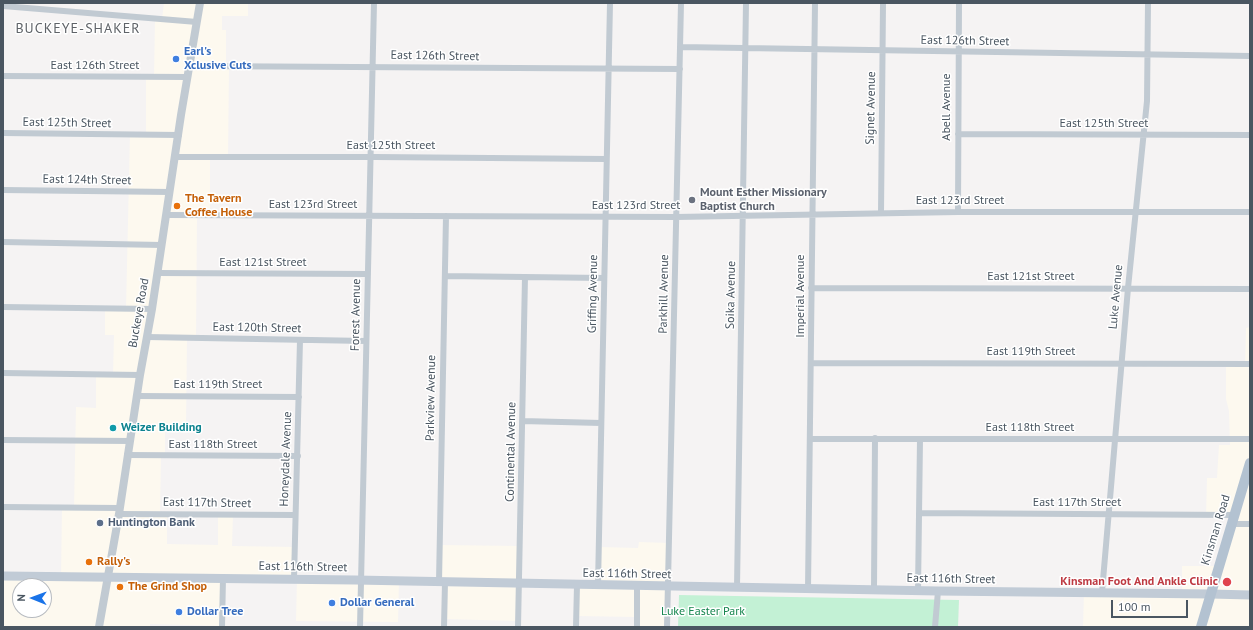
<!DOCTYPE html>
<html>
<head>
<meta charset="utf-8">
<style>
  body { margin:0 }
  #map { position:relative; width:1253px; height:630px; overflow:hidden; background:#f5f3f3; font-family:"PT Sans",sans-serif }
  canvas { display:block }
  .frame { position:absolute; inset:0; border:4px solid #4a5661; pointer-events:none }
  .north { position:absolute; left:12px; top:578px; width:40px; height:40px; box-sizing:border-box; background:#fff; border:1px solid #b7bbc0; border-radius:50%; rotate:271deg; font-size:11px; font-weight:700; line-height:16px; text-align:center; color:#4a5661 }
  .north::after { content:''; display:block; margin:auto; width:14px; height:18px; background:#1a73e8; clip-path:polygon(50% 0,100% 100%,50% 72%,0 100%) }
  .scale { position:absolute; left:1111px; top:600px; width:77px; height:18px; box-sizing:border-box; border:2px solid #4a5661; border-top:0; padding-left:5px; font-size:12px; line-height:14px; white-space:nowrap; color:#4a5661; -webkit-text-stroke:3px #fff; paint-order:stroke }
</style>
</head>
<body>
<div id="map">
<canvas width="1253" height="630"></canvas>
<div class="frame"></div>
<div class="north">N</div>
<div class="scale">100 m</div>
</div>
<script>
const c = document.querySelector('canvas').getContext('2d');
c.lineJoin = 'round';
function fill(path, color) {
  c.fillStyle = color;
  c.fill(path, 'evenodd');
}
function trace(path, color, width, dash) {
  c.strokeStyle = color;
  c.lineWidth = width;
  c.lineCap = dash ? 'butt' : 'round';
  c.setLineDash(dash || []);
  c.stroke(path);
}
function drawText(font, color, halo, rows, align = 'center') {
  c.font = font + ' "PT Sans",sans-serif';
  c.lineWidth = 3;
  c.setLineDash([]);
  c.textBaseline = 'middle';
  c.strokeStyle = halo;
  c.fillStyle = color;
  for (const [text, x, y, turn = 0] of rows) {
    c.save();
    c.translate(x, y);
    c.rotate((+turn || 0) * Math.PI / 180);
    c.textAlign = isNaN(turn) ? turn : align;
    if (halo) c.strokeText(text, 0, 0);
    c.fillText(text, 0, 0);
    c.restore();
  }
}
fill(new Path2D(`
  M 164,3 L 248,3 L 248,16 L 222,16 L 222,30 L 226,30 L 226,66 L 229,67 L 228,157 L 210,157 L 210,215 L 197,215 L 196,338 L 187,338 L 186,425 L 165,425 L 165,455 L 161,455 L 160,514 L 167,514 L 167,544 L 218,545 L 218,515 L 233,515 L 232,546 L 295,547 L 294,579 L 223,579 L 222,626 L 150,624 L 150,627 L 3,627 L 3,576 L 61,577 L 62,508 L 74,508 L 76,407 L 96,408 L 96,375 L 113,375 L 114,335 L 105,335 L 105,309 L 126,309 L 130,134 L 146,134 L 146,77 L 154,77 L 155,19 L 162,19 ZM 20,586 L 44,586 L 44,610 L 20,610 Z
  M 1250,327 L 1250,627 L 1083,627 L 1084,592 L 1182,593 L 1182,566 L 1215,566 L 1229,517 L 1206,517 L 1207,478 L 1217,478 L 1219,445 L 1230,445 L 1229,411 L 1226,399 L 1226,367 L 1245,367 L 1246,328 Z
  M 639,542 L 669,543 L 667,627 L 637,627 L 636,617 L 577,616 L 577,585 L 597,585 L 599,547 L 638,548 Z
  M 439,545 L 520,546 L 518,621 L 444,619 L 445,582 L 439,582 Z
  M 297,579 L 399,581 L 398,622 L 296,621 Z`), '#fdf9ef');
fill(new Path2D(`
  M 679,595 L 959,600 L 958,627 L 678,627 Z`), '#c3f1d5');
trace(new Path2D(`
  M 3,6 L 197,22
  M 680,47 L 1250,56
  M 190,66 L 680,69
  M 3,76 L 188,77
  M 3,133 L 179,135
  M 958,134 L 1250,135
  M 176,157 L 375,157 L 606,159
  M 3,190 L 170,192
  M 958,212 L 959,3
  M 881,213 L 883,3
  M 167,215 L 676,217 L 958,212 L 1250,212
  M 3,242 L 162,245
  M 157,273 L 368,274
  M 445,276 L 604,278
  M 811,288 L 1250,289
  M 3,307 L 152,309
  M 147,337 L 366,341
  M 811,363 L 1250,364
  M 3,373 L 140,375
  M 137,396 L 299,397
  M 522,421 L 601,423
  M 810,439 L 1250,439
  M 3,440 L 130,441
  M 127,455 L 298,456
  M 3,507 L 119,508
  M 920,513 L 1234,515
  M 119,514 L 295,515
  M 1231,524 L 1250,524
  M 294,579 L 300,340
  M 439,582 L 446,216
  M 598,585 L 610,3
  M 737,587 L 746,3
  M 808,589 L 815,3
  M 874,589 L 875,438
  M 918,591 L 920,439
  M 1102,592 L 1128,288 L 1147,101 L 1148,3
  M 222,627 L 223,578
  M 360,627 L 374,3
  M 444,627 L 445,582
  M 518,627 L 525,277
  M 576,627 L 577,585
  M 637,627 L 637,586
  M 667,627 L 681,3
  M 935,627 L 938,591`), '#c1cad2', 6);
trace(new Path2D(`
  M 99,627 L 119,514 L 140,375 L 152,309 L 181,115 L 200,3`), '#c1cad2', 8);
trace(new Path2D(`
  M 3,576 L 355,580 L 938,591 L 1211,594 L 1250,595`), '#c1cbd6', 9);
trace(new Path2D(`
  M 1201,627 L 1250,463`), '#b3c2d1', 10);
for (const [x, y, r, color] of [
  [176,59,4,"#3f7fe0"],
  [692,200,4,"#6b7280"],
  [177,206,4,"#e8710a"],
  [113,428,4,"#0f9aa8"],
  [100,523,4,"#5c6f8a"],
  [89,562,4,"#e8710a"],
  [1227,582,5,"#e0444e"],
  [120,587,4,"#e8710a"],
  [332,603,4,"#3f7fe0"],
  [179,612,4,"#3f7fe0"]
]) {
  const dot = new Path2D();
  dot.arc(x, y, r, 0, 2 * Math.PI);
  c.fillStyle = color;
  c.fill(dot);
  trace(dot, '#fff', 1.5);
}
drawText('12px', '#4a5661', '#fff', [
  ["East 126th Street",965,41,1],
  ["East 126th Street",435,56,1],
  ["East 126th Street",95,66],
  ["Abell Avenue",947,107,-90],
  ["Signet Avenue",871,108,-89],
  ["East 125th Street",67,123,1],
  ["East 125th Street",1104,124],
  ["East 125th Street",391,146],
  ["East 124th Street",87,180,1],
  ["East 123rd Street",960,201],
  ["East 123rd Street",313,205],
  ["East 123rd Street",636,206],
  ["East 121st Street",263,263],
  ["East 121st Street",1031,277],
  ["Griffing Avenue",593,294,-89],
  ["Parkhill Avenue",664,294,-89],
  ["Soika Avenue",731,295,-89],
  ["Imperial Avenue",801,296,-90],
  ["Luke Avenue",1116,297,-85],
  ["Buckeye Road",139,313,-80],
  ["Forest Avenue",356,315,-89],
  ["East 120th Street",257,328,1],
  ["East 119th Street",1031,352],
  ["East 119th Street",218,385],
  ["Parkview Avenue",431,398,-89],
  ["East 118th Street",1030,428],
  ["East 118th Street",213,445],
  ["Continental Avenue",511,452,-89],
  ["Honeydale Avenue",286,459,-88],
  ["East 117th Street",207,503,1],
  ["East 117th Street",1077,503],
  ["Kinsman Road",1216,530,-73],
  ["East 116th Street",303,567,1],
  ["East 116th Street",627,574,1],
  ["East 116th Street",951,579,1]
]);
drawText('bold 12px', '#366cbe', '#fff', [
  ["Earl's",184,52],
  ["Xclusive Cuts",184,66],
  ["Dollar General",340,603],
  ["Dollar Tree",187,612]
], 'left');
drawText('bold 12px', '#5b616d', '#fff', [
  ["Mount Esther Missionary",700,193],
  ["Baptist Church",700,207]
], 'left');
drawText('bold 12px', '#c56008', '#fff', [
  ["The Tavern",185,199],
  ["Coffee House",185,213],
  ["Rally's",97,562],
  ["The Grind Shop",128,587]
], 'left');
drawText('bold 12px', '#0d838f', '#fff', [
  ["Weizer Building",121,428]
], 'left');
drawText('bold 12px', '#4e5e75', '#fff', [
  ["Huntington Bank",108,523]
], 'left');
drawText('bold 12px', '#be3a42', '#fff', [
  ["Kinsman Foot And Ankle Clinic",1218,582]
], 'right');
drawText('12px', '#17864f', '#fff', [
  ["Luke Easter Park",703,612]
]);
c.letterSpacing = '1px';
drawText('14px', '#5f6368', '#fff', [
  ["BUCKEYE-SHAKER",78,29]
]);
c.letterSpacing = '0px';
</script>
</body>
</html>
